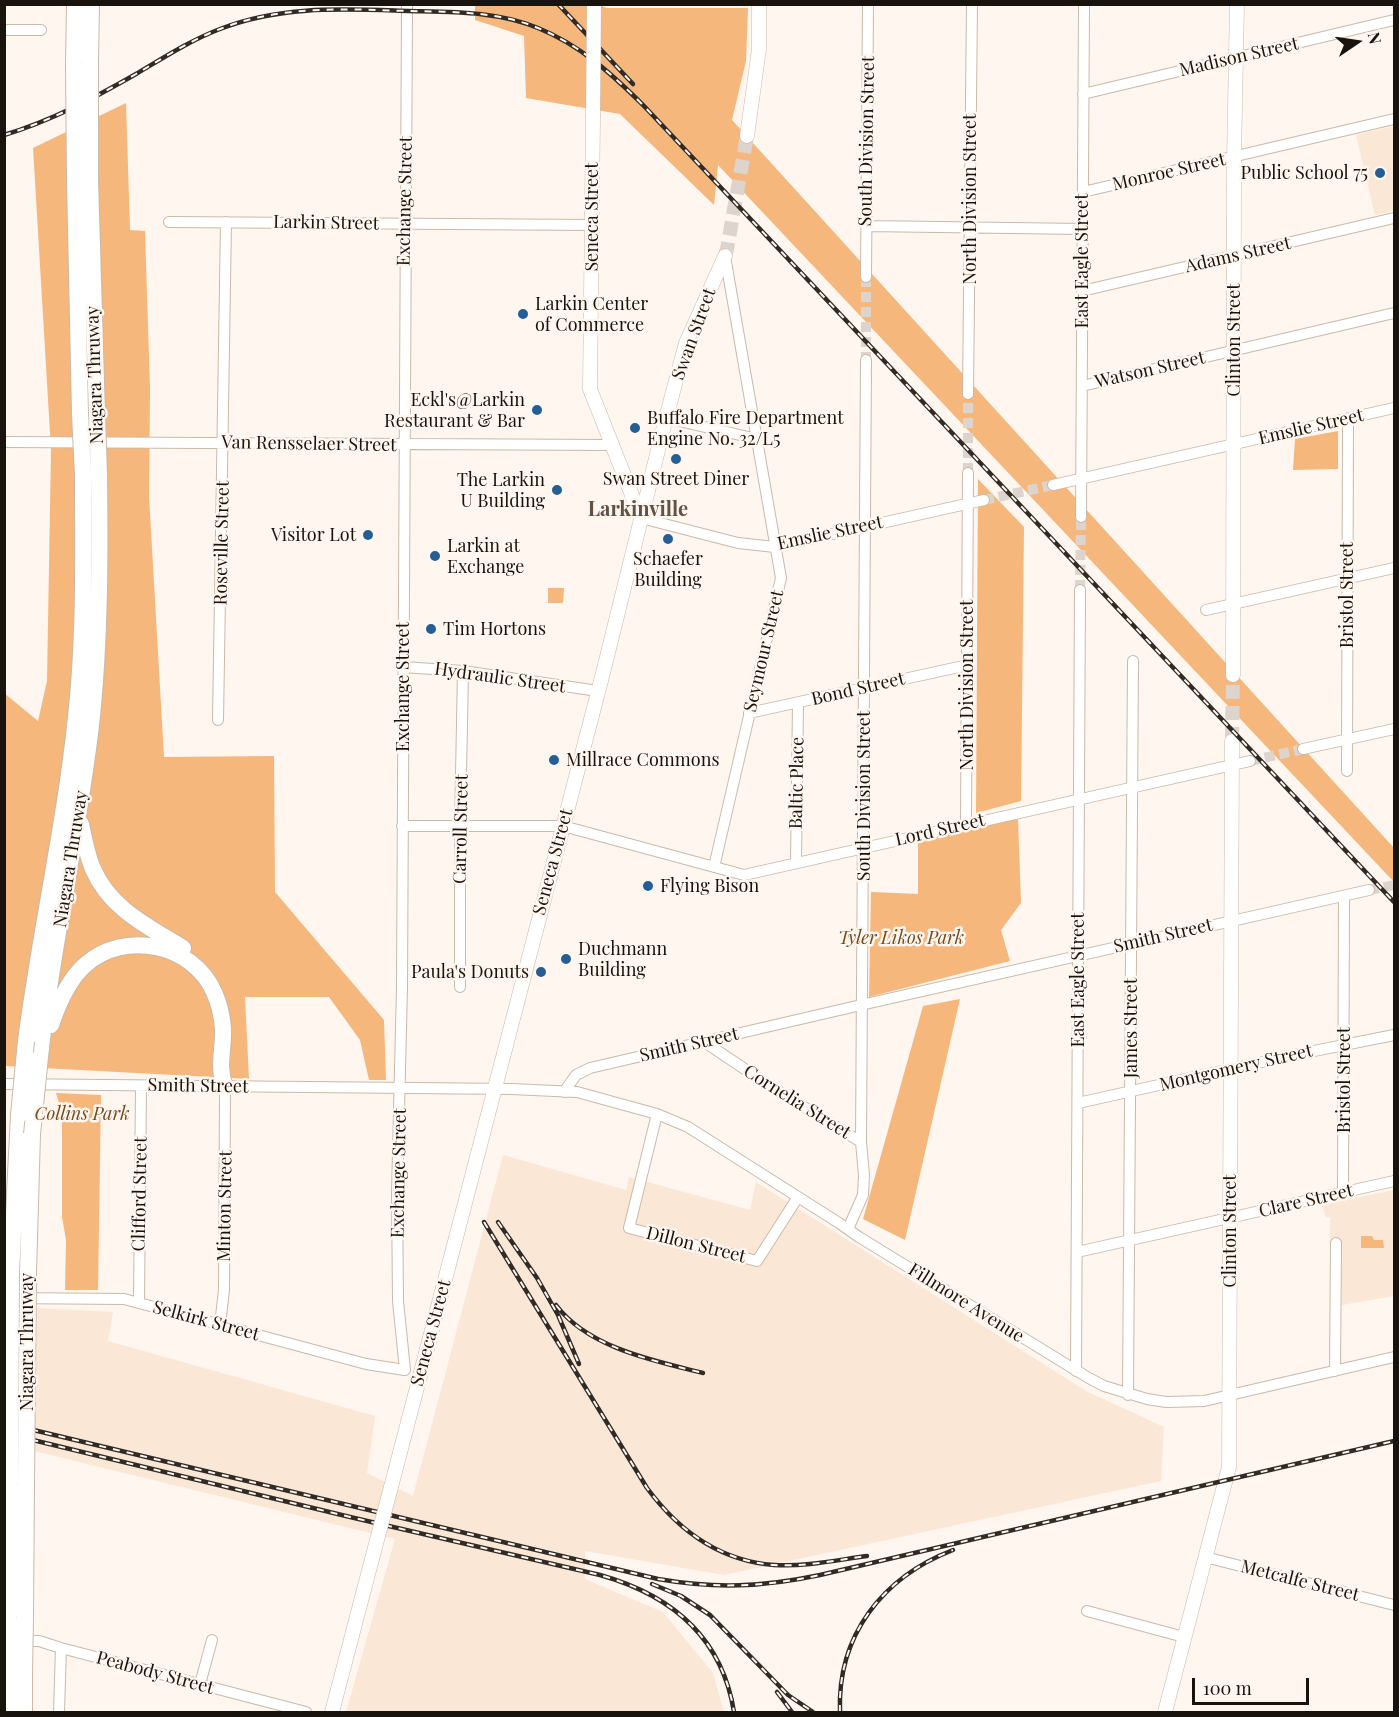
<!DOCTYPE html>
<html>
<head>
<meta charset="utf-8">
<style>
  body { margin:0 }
  #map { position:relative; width:1399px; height:1717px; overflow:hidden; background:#fef6ef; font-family:"Playfair Display",serif }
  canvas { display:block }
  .frame { position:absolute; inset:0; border:6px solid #19130d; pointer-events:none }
  .north { position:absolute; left:1327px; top:12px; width:60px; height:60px; -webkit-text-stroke:4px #fef6ef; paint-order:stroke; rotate:77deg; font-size:16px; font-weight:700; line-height:24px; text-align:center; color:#19130d }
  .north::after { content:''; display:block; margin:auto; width:21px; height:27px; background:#19130d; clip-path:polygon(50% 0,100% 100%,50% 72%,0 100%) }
  .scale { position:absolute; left:1192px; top:1678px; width:117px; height:27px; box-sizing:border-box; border:3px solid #19130d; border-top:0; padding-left:8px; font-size:18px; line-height:21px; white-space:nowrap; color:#19130d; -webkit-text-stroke:4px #fef6ef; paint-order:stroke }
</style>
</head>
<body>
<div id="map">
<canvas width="1399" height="1717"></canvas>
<div class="frame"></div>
<div class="north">N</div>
<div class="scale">100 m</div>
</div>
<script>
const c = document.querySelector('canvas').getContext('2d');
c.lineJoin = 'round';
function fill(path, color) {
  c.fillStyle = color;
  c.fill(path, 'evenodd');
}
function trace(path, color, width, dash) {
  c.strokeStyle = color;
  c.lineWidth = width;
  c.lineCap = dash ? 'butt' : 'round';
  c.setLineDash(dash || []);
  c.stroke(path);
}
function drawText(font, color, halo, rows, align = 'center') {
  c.font = font + ' "Playfair Display",serif';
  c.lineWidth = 5;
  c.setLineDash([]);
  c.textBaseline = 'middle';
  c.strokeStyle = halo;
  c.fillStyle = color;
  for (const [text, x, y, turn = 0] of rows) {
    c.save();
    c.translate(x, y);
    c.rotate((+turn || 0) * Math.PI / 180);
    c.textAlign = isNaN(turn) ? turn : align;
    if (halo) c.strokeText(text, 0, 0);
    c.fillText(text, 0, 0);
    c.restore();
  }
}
fill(new Path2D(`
  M 1394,126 L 1394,211 L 1375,215 L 1356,135 Z
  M 503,1155 L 626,1190 L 629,1177 L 750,1210 L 756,1182 L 1086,1391 L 1164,1427 L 1161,1481 L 724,1575 L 585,1551 L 585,1579 L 663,1612 L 713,1673 L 724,1712 L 346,1712 L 395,1539 L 5,1444 L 4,1306 L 113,1312 L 108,1341 L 375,1416 L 367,1473 L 413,1496 Z
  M 1394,1190 L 1394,1296 L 1342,1305 L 1341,1263 L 1330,1263 L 1330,1217 L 1326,1217 L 1322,1205 Z`), '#fbe7d5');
fill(new Path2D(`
  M 475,4 L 599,4 L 606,8 L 748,8 L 746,61 L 732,120 L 1394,848 L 1394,882 L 718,165 L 714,205 L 620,114 L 526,98 L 524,36 L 475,20 Z
  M 126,103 L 130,230 L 145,231 L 150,389 L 149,496 L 164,757 L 274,756 L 275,892 L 384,1020 L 386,1080 L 369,1080 L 360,1040 L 329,997 L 245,997 L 249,1079 L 5,1066 L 4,693 L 38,721 L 47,681 L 51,450 L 33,148 Z
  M 1338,431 L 1338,469 L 1293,470 L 1295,439 Z
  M 978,479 L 1024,527 L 1021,801 L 976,813 Z
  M 548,588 L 564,588 L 563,603 L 548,603 Z
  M 1018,819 L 1021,903 L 1001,930 L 1010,961 L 869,997 L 871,892 L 918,894 L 918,840 Z
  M 960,999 L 905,1240 L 863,1219 L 923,1006 Z
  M 56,1093 L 101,1095 L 98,1290 L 65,1290 L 66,1240 L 62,1217 L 62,1113 Z
  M 1361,1236 L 1372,1236 L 1374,1240 L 1383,1240 L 1384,1248 L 1361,1248 Z`), '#f5b77c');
trace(new Path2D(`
  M 866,277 L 866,360
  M 968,473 L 968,394
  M 984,500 L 1053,485
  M 1080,590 L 1081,517
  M 1250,761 L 1303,749
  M 1369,890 L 1394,885`), '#dcd4cd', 10, [10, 5]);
trace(new Path2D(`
  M 725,256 L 727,249 L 747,136
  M 1232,741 L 1233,675`), '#dcd4cd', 14, [14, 7]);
const minor = new Path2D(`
  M 4,30 L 41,30
  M 1083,94 L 1394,20
  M 1083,192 L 1394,119
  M 169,222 L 592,225
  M 867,226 L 1083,229
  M 866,277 L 868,4
  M 1082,291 L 1394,218
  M 1082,386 L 1394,313
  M 968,394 L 972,4
  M 666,418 L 757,439
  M 4,442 L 614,445
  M 1053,485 L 1394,408
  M 1081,517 L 1084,4
  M 641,518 L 738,543 L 775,547 L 984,500
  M 1206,610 L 1394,568
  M 403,667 L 463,671 L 598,691
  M 749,713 L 968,665
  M 218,720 L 226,222
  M 1303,749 L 1394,729
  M 1347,771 L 1348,419
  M 966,824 L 968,473
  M 402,826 L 563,826 L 744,875 L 1250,761
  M 796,863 L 798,703
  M 714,867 L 781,578 L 725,256
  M 460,987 L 460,826 L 463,671
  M 703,1041 L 773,1088 L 861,1142
  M 4,1084 L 511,1089 L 577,1092 L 657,1114 L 688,1127 L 839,1223 L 859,1237 L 1087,1377 L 1104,1386 L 1147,1399 L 1166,1402 L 1204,1401 L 1394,1357
  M 564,1092 L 576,1075 L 590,1068 L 861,1005 L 1369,890
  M 1078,1103 L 1289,1056 L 1394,1035
  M 657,1114 L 629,1228 L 757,1261 L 798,1197
  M 1343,1193 L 1344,896
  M 848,1229 L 863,1195 L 864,1175 L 861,1142 L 866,360
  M 1077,1252 L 1394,1181
  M 5,1298 L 124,1299 L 366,1364 L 405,1370 L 398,1301 L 397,1194 L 402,987 L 407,4
  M 139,1303 L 141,1086
  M 220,1325 L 224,1290 L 225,1087
  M 1076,1371 L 1080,590
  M 1335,1371 L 1336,1243
  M 1128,1395 L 1133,661
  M 1205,1557 L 1394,1605
  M 1087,1611 L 1184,1637
  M 20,1641 L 39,1641 L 61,1648 L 306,1712
  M 200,1684 L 212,1640
  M 59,1712 L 61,1648`);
const major = new Path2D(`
  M 593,117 L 590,389 L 641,518
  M 747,136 L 759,49 L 759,4
  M 1233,675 L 1234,157 L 1237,4
  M 396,1468 L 602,677 L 666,418 L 686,343 L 725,256
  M 332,1712 L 372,1559
  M 1165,1712 L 1229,1467 L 1232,741`);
const highway = new Path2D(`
  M 90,62 L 91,4
  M 74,64 L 75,4
  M 75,180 L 80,413
  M 90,180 L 97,415
  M 81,824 C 84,839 87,855 93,869 C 110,909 149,927 183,948
  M 51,1025 C 58,1004 68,980 85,965 C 124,930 192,943 214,992 C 219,1003 222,1016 223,1028 C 224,1048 217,1067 225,1087
  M 26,1041 C 40,932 65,825 76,717 C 85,636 83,556 83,475
  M 40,1057 C 52,942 80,830 92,716 C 100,636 100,555 99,475
  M 11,1273 L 19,1115
  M 28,1273 L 32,1134
  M 25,1617 L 26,1484
  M 9,1619 L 10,1482
  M 9,1712 L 9,1671
  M 24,1712 L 24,1671`);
trace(minor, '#cbb9a8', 12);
trace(major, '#cbb9a8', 15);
trace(highway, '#cbb9a8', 18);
trace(minor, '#fff', 10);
trace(major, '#fff', 14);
trace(highway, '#fff', 16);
const rail = new Path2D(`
  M 558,4 L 633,84
  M 4,135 C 51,121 94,98 136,74 C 163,58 191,40 220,29 C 281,5 344,9 408,11 C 452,12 498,11 538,28 C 580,45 612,74 644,106 L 1394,902
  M 484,1222 L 647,1488 C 678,1530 720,1561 774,1565 C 805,1567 837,1560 867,1556
  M 498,1222 L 537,1278 L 558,1315 L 579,1364
  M 556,1305 C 588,1348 655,1361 703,1373
  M 4,1423 L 658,1579 C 716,1589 763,1587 820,1575 L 1394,1441
  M 4,1433 L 350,1517 L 600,1575 C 671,1595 722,1637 734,1712
  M 652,1584 L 681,1596 L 710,1615 L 788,1695 L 813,1712
  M 777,1692 L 792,1712
  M 840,1712 C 837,1635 883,1577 953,1550`);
trace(rail, '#312b25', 4.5);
trace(rail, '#fef6ef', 2, [7]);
const majorBridge = new Path2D(`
  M 593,117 L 594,4
  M 372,1559 L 396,1468`);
const highwayBridge = new Path2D(`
  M 74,64 L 75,180
  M 90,180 L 90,62
  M 80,413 L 83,475
  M 97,415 L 99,475
  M 19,1115 L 26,1041
  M 32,1134 L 40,1057
  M 10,1482 L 11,1273
  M 26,1484 L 28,1273
  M 9,1671 L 9,1619
  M 24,1671 L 25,1617`);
trace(majorBridge, '#cbb9a8', 15, []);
trace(highwayBridge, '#cbb9a8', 18, []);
trace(majorBridge, '#fff', 14);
trace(highwayBridge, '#fff', 16);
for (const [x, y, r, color] of [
  [1380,173,6,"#245e95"],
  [523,314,6,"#245e95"],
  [537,410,6,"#245e95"],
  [635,428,6,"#245e95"],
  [676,459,6,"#245e95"],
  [557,490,6,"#245e95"],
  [368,535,6,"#245e95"],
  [668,539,6,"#245e95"],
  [435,556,6,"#245e95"],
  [431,629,6,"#245e95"],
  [554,760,6,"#245e95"],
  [648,886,6,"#245e95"],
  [566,959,6,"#245e95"],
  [541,972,6,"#245e95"]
]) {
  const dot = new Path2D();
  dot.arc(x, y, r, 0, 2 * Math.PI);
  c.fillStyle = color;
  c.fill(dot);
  trace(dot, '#fef6ef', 2);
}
drawText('18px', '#19130d', '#fef6ef', [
  ["Madison Street",1239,57,-13],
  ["South Division Street",867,141,-89],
  ["Monroe Street",1169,172,-13],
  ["North Division Street",970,199,-90],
  ["Exchange Street",405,201,-89],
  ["Seneca Street",592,217,-90],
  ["Larkin Street",326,223,1],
  ["Adams Street",1238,255,-13],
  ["East Eagle Street",1082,261,-90],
  ["Swan Street",694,334,-70],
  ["Clinton Street",1234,340,-90],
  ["Watson Street",1150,370,-13],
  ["Niagara Thruway",95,375,-92],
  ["Emslie Street",1311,427,-13],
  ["Van Rensselaer Street",309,444,1],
  ["Emslie Street",830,533,-12],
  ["Roseville Street",222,543,-89],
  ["Bristol Street",1347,595,-90],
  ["Seymour Street",764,651,-77],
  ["Hydraulic Street",500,678,8],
  ["North Division Street",967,685,-90],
  ["Exchange Street",403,687,-90],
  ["Bond Street",858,689,-13],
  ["Baltic Place",797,783,-89],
  ["South Division Street",864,796,-90],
  ["Carroll Street",461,829,-89],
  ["Lord Street",940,830,-13],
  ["Niagara Thruway",71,859,-81],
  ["Seneca Street",553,862,-75],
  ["Smith Street",1163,936,-13],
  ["East Eagle Street",1078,980,-90],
  ["James Street",1131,1028,-90],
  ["Smith Street",689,1045,-13],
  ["Montgomery Street",1236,1068,-13],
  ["Bristol Street",1344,1080,-90],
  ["Smith Street",198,1086,1],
  ["Cornelia Street",797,1102,32],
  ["Exchange Street",399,1173,-89],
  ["Clifford Street",140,1194,-89],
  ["Clare Street",1306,1201,-13],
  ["Minton Street",225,1206,-89],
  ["Clinton Street",1230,1231,-90],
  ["Dillon Street",696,1245,14],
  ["Fillmore Avenue",966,1303,32],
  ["Selkirk Street",206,1321,15],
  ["Seneca Street",431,1333,-75],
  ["Niagara Thruway",27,1342,-90],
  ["Metcalfe Street",1300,1581,14],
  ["Peabody Street",155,1673,15]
]);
drawText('18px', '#19130d', '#fef6ef', [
  ["Public School 75",1368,173,"right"],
  ["Larkin Center",535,304],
  ["of Commerce",535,325],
  ["Eckl's@Larkin",525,400,"right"],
  ["Restaurant & Bar",525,421,"right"],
  ["Buffalo Fire Department",647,418],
  ["Engine No. 32/L5",647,439],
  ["Swan Street Diner",676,479,"center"],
  ["The Larkin",545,480,"right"],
  ["U Building",545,501,"right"],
  ["Visitor Lot",356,535,"right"],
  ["Larkin at",447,546],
  ["Exchange",447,567],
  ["Schaefer",668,559,"center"],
  ["Building",668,580,"center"],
  ["Tim Hortons",443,629],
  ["Millrace Commons",566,760],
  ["Flying Bison",660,886],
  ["Duchmann",578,949],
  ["Building",578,970],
  ["Paula's Donuts",529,972,"right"]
], 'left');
drawText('italic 18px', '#764b1b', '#fef6ef', [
  ["Tyler Likos Park",901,938],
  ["Collins Park",82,1114]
]);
drawText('bold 20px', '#615243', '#fef6ef', [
  ["Larkinville",638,510]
]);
</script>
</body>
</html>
